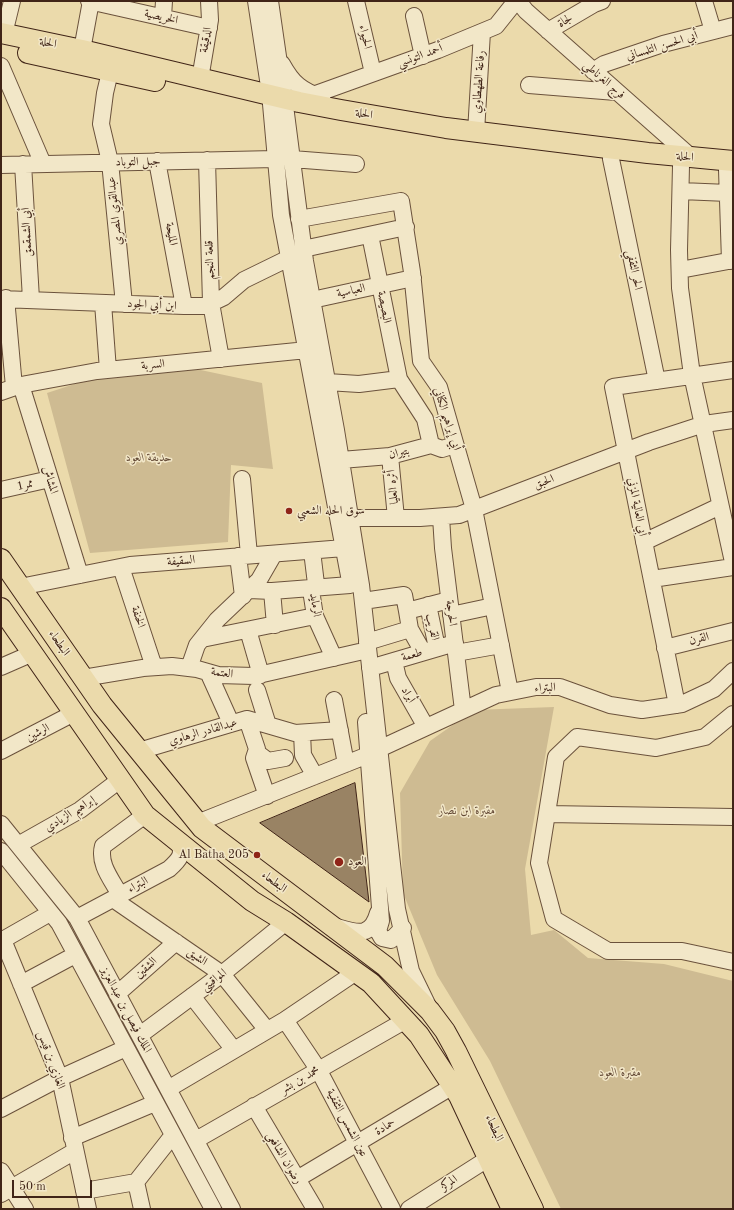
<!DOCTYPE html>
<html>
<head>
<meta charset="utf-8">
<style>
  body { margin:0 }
  #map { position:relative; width:734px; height:1210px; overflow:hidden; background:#ebdaab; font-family:"Old Standard TT",serif }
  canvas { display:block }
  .frame { position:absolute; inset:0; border:2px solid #402417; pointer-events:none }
  .scale { position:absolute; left:12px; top:1180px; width:80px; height:18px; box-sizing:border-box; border:2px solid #402417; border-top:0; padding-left:5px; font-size:12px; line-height:14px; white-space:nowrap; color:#402417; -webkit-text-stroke:3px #f2e7c8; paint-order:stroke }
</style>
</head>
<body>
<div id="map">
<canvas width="734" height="1210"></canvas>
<div class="frame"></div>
<div class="scale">50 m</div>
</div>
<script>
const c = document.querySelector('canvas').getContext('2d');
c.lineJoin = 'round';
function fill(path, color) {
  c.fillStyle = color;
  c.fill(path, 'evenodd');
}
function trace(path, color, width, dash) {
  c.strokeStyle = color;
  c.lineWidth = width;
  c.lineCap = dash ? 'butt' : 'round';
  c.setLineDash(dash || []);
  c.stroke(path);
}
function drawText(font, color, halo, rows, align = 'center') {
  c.font = font + ' "Old Standard TT",Amiri,serif';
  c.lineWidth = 3;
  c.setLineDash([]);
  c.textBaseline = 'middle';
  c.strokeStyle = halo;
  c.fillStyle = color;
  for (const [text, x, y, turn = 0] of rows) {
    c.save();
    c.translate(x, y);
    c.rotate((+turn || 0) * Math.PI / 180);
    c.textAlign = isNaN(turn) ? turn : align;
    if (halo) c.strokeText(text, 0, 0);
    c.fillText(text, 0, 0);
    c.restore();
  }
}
fill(new Path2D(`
  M 196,369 L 262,383 L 273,469 L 231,465 L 228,542 L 90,553 L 47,393 L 96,377 Z
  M 554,707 L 525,869 L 531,935 L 554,930 L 588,958 L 664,964 L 733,981 L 733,1209 L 561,1209 L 490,1061 L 437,975 L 403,893 L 400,793 L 430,741 L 474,710 Z`), '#cebb92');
const building = new Path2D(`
  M 355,783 L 369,902 L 260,823 Z`);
fill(building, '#998364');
trace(building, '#402417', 1);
const minor = new Path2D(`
  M 89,1 L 209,28
  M 256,1 L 270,93 L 281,215 L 350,581
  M 270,1 L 284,98 L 305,261 L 336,430 L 361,585 L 397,909 L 411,971 L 428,1006
  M 356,1 L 373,73
  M 518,1 L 526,11 L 691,157
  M 704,1 L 713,31
  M 414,16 L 423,56
  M 163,17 L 164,1
  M 548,31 L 594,4 L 602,1
  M 4,34 L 12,1
  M 82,50 L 91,1
  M 282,64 C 293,84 301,90 322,98
  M 1,66 L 43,164
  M 593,71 L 604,64 L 663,44 L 733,26
  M 110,72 L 105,93 L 101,124 L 110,162 L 124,304
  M 200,79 L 210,20 L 209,1
  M 529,85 L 616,92
  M 313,95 L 438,50 L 496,26 L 516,1
  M 476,132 L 482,32
  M 292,159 L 356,164
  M 611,159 L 657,381
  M 207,160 L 211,303 L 221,359
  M 157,161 L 184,306
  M 23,164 L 31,299
  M 1,165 L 275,159
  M 681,166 L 679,250 L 680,288 L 692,375 L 733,562
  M 727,170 L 730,261
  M 681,191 L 728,193
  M 299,219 L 401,201 L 412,272 L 421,361 L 439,387 L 474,509 L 510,692
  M 370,235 L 399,379 L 425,419 L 431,445
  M 303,249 L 406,227
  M 680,270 L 733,260
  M 6,298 L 14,387
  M 1,299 L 184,306 L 205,306 L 224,297 L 244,280 L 289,258
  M 312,300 L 413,278
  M 103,303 L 108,370
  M 327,382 L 359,384 L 399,379
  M 21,385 L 80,575
  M 1,392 L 21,385 L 97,371 L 307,350
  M 390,456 L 396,518
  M 341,460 L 390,456 L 431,445 L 442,449 L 455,445
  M 242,479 L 249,555
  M 1,490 L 50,479
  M 441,517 L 443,548 L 463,710
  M 350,518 L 420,518 L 459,515 L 649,442 L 704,424 L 733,420
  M 644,542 L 720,506
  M 312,551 L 316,584 L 311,590 L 315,616 L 334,658
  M 238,556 L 243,596
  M 121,567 L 154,667
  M 652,579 L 733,567
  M 20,587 L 130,565 L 344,548
  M 249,590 L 272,591 L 350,585
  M 272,591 L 275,625
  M 363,601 L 404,595 L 407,611 L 449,600
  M 428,605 L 437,648
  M 407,611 L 410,629 L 423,652
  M 451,615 L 493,606
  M 248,630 L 261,675
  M 202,639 L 315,616
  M 367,642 L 410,629
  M 665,648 L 733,631
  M 456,653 L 501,645
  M 394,661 L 398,678 L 426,727
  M 1,667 L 33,653
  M 189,668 L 197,645 L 217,620 L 259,580 L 274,554
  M 370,668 L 455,643
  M 208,672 L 231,723
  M 83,678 L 143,668 L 172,666 L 197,669 L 218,675 L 254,676 L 359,652
  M 257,690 L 268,725
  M 334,700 L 346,764
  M 677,705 L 613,387 L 733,370
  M 733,714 L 705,737 L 656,748 L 577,737 L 556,757 L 539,863 L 554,919 L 608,951 L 682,951 L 733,962
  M 247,719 L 257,749 L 254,758 L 267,796
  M 366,722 L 381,921 L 378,931 L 382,938 L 391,940 L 403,928
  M 302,733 L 303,755 L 315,776
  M 379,749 L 496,695 L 536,687 L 560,687 L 610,705 L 642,710 L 682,704 L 714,689 L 733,671
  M 1,751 L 74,713
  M 139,751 L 247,719 L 295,733 L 340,730
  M 256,752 L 268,761 L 285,758
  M 547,814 L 733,817
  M 197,823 L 368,755
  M 1,824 L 77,918 L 232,1209
  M 18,845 L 80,810 L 121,779
  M 1,851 L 59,923 L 213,1209
  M 120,895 C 112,880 98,864 103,846 L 145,815
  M 113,899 L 222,974 L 267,1030
  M 77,918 L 169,869 C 179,860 185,854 178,841
  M 337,927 C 357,933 371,938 378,913
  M 3,940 L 60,1078 L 88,1209
  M 1,941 L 50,913
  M 21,984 L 75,955
  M 117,994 L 176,942
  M 192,996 L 234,1050
  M 285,1020 L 318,1069 L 392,1209
  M 140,1035 L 222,974 L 286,922
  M 168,1089 L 285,1020 L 356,972
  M 254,1106 L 315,1209
  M 1,1109 L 60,1078 L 126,1048
  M 72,1138 L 155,1103
  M 196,1140 L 406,1020
  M 1,1171 L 25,1209
  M 297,1179 L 453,1086
  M 136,1182 L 142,1209
  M 84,1191 L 136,1182 L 173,1135
  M 1,1194 L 75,1151
  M 409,1209 L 489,1158`);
const major = new Path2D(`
  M 1,33 L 82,50 L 299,102 L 341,110 L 446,128 L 648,153 L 733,161
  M 28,53 L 155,81
  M 1,559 L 102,705 L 202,828 L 385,966 L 430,1011 L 445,1031 L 456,1051 L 533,1209
  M 1,608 L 145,815 L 252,901 L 286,922 L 371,983 L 419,1035 L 459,1096 L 512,1209`);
trace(minor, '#6b523c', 18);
trace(major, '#402417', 22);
trace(minor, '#f2e7c8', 16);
trace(major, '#ebdaab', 20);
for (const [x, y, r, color] of [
  [289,511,4,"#8f2418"],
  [257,855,4,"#8f2418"],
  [339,862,5,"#8f2418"]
]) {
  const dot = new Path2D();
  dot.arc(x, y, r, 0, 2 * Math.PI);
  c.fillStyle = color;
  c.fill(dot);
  trace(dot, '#f2e7c8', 1.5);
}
drawText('12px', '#402417', '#f2e7c8', [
  ["الخريصية",161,17,13],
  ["لجاة",565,21,-31],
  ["الحيواء",365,37,77],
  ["الدقيقة",206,40,-80],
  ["الحلة",48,43,12],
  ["أبي الحسن التلمساني",662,46,-17],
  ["أحمد التونسي",420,56,-20],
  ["فرج الغرناطي",604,80,41],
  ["رفاعة الطهطاوي",479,82,-86],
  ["الحلة",364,114,10],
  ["الحلة",685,157,6],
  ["جبل التوباد",138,162,-1],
  ["عبدالقوي المصري",115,211,-96],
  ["أبي الشمقمق",27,232,-93],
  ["المليحة",171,234,79],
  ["قلعة النجم",210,260,-92],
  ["الحر الثقفي",634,270,78],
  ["العباسية",351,291,-12],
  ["ابن أبي الجود",152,305,3],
  ["البصيصة",384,307,79],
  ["السربة",153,365,-6],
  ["أبي إبراهيم الكتاني",447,419,72],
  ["بتيران",399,453,-13],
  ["المشاش",50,480,73],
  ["الحبق",544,482,-21],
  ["ممر1",25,485,-13],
  ["أثره العليا",393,487,-96],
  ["أبي العالية المزني",637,507,79],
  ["السقيفة",181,561,-5],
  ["الرمايد",315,605,81],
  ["الحرجة",451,613,83],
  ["الخنفة",138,617,72],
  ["القريب",432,627,77],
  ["القرن",699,639,-14],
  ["البطحاء",59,643,55],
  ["طعمة",412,655,-17],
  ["العتمة",222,673,8],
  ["البتراء",545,688,-2],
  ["أبراد",408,695,60],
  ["عبدالقادر الرهاوي",203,732,-16],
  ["الرشين",38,733,-28],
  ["إبراهيم الزيادي",70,814,-32],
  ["البطحاء",274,882,37],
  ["البتراء",138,885,-28],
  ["الشيق",197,957,34],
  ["الشقين",146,968,-42],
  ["المواقيتي",214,980,-37],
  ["الملك فيصل بن عبدالعزيز",126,1010,62],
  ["الغازي بن قيس",51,1060,70],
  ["محمد بن بشر",300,1080,-30],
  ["عين الشمس الثقفية",347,1123,62],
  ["حمادة",385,1127,-31],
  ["البطحاء",494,1128,65],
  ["رضوان الشافعي",284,1158,59],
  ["المركز",449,1183,-33]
]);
drawText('italic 12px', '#644a36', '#f2e7c8', [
  ["حديقة العود",149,458],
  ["مقبرة ابن نصار",467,811],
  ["مقبرة العود",620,1073]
]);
drawText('12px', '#402417', '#f2e7c8', [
  ["سوق الحله الشعبي",297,511],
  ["Al Batha 205",249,855,"right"],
  ["العود",348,862]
], 'left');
</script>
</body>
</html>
